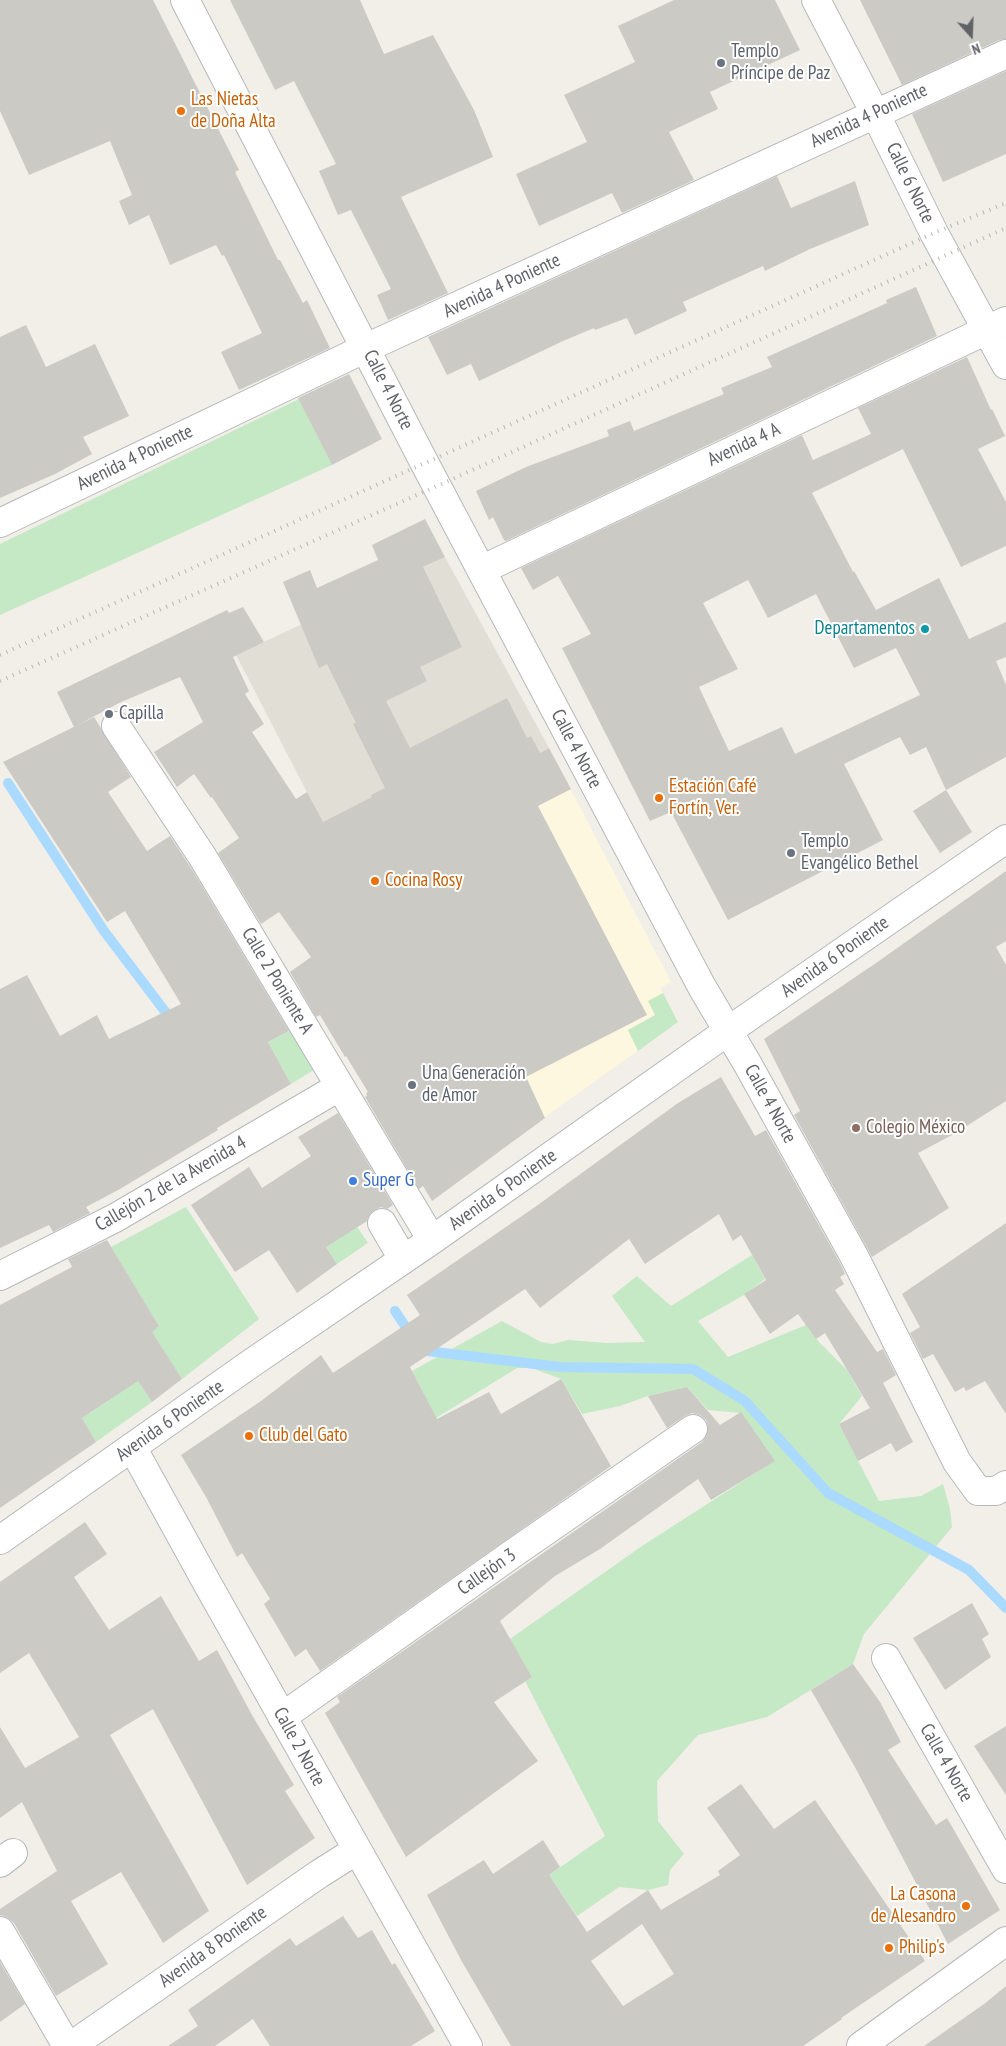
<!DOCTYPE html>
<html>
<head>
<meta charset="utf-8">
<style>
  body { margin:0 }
  #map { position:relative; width:1006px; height:2046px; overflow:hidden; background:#f1efe8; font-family:"PT Sans Narrow",sans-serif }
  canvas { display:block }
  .north { position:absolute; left:946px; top:10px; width:50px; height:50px; -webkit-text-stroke:4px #fff; paint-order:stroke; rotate:160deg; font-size:14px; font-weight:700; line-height:20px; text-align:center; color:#5f6368 }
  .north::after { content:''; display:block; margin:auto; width:18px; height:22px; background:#5f6368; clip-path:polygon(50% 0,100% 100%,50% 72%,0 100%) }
</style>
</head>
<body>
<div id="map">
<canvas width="1006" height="2046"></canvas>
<div class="north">N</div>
</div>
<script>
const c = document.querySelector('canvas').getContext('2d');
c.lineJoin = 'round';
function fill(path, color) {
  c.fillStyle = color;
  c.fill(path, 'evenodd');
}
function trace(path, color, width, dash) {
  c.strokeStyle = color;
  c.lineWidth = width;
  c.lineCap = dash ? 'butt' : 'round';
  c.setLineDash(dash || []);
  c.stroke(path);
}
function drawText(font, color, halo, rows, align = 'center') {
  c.font = font + ' "PT Sans Narrow",sans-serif';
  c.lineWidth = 4;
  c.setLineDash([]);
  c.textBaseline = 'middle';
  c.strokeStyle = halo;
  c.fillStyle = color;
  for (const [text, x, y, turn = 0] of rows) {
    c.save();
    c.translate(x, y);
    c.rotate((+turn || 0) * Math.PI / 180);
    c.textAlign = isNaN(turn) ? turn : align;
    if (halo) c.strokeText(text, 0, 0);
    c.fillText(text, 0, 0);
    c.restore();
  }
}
fill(new Path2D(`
  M 549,748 L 671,982 L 660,988 L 678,1022 L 532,1126 L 499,1153 L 367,844 Z`), '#fef7e0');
fill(new Path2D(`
  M 445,557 L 549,748 L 341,858 L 236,655 Z`), '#e1ded6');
fill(new Path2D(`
  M 299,399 L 332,465 L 0,615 L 0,544 Z
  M 663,993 L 678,1022 L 638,1051 L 628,1030 L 655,1015 L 648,1001 Z
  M 293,1029 L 317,1068 L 291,1084 L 268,1042 Z
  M 186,1207 L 259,1319 L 182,1379 L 161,1347 L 131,1370 L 152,1402 L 96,1442 L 82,1418 L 108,1401 L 90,1374 L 121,1354 L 159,1326 L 111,1247 Z
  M 348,1213 L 368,1243 L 337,1264 L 309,1220 Z
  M 752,1255 L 765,1279 L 744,1295 L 698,1321 L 728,1357 L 806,1325 L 816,1339 L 847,1370 L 862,1396 L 839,1424 L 879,1501 L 921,1496 L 943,1484 L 950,1509 L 952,1527 L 864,1634 L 853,1664 L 767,1717 L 698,1735 L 657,1781 L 658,1821 L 684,1854 L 670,1870 L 668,1885 L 648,1890 L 619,1887 L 577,1916 L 549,1875 L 605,1836 L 525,1681 L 532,1677 L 510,1639 L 642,1546 L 774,1461 L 741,1413 L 708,1410 L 687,1387 L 648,1396 L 620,1406 L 582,1414 L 561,1379 L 532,1368 L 517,1368 L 436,1418 L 412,1371 L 502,1321 L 541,1342 L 553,1344 L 568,1340 L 607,1343 L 645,1342 L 612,1296 L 637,1276 L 671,1306 Z`), '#c5e8c5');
trace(new Path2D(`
  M 8,783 L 104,931 L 173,1022
  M 395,1311 L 411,1335
  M 420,1346 L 427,1351 L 560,1367 L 693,1369 L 745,1401 L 828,1493 L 969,1570 L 1006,1608`), '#aadaff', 10);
fill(new Path2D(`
  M 0,0 L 153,0 L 239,170 L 235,172 L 278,260 L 280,260 L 303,303 L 307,300 L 330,348 L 239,390 L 221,352 L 262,333 L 224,255 L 222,256 L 216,245 L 170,265 L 149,215 L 129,225 L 119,201 L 132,195 L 110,141 L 29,175 L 0,111 Z
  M 230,0 L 360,0 L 384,54 L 433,35 L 474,110 L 493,157 L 401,197 L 448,293 L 388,320 L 377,295 L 391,289 L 351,210 L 338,215 L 319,171 L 336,164 L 294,81 L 275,90 Z
  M 674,0 L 775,0 L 800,50 L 710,92 L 718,109 L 669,132 L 694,180 L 622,213 L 612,193 L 539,226 L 516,174 L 587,142 L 564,95 L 635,62 L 618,26 Z
  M 860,0 L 1006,0 L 1006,39 L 999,40 L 902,85 Z
  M 1006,71 L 1006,154 L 943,182 L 912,114 Z
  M 777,176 L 791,208 L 855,181 L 869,225 L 810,249 L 765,271 L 763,266 L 683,302 L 687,311 L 635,335 L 627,318 L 595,330 L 594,328 L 563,341 L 479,381 L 471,364 L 447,375 L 428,337 Z
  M 916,287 L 937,336 L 506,541 L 504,540 L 493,517 L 489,520 L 476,491 L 526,467 L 609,436 L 607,430 L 630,421 L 634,431 L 724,394 L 721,388 L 772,367 L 767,357 L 887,303 L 886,300 Z
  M 26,325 L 46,367 L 95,344 L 129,416 L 83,437 L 92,454 L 55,474 L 0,498 L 0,337 Z
  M 967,357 L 991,410 L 992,409 L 1005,436 L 978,449 L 1006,502 L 1006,546 L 961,567 L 903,449 L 812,493 L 853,572 L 854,571 L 876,610 L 939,578 L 969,639 L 1006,622 L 1006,657 L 996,661 L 1006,685 L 1006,757 L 946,790 L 926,747 L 910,755 L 900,737 L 844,764 L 883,840 L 728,920 L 671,812 L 650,821 L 562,648 L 591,634 L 558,576 L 533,590 L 521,568 L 802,435 L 813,460 L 871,434 L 858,408 ZM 748,580 L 768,618 L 816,594 L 854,668 L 896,648 L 920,695 L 795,754 L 782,727 L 729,751 L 699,687 L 738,669 L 703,603 Z
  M 349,374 L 382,439 L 332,465 L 298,398 Z
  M 425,519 L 445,557 L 423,567 L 462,647 L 420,667 L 427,681 L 386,701 L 410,748 L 507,698 L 527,738 L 531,736 L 540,753 L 549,748 L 571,789 L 538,806 L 647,1015 L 526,1077 L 545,1118 L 432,1201 L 423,1186 L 419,1189 L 365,1097 L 367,1096 L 366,1093 L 368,1092 L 346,1056 L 345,1057 L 320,1015 L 316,1017 L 290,972 L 311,957 L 279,912 L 261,924 L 218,853 L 239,838 L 212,797 L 211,798 L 194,774 L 177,787 L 154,752 L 203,722 L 180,677 L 119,703 L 74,727 L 57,692 L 227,610 L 229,613 L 243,607 L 264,642 L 233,657 L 249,691 L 245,694 L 264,724 L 252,732 L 296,799 L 307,792 L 323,822 L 372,797 L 371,795 L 385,788 L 353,724 L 356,723 L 327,664 L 319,668 L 283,582 L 310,570 L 317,588 L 378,560 L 372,545 Z
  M 94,717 L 131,777 L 108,792 L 147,851 L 170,836 L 193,871 L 289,1031 L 268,1042 L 291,1084 L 217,1128 L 218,1130 L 120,1189 L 86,1207 L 90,1213 L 53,1232 L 49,1225 L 0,1248 L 0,989 L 27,975 L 60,1036 L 97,1015 L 109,1039 L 181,1004 L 125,911 L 107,922 L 3,762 Z
  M 946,790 L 972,832 L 940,853 L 913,811 Z
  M 1006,871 L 1006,941 L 996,947 L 1006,965 L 1006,1101 L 954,1134 L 918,1153 L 949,1208 L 872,1257 L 794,1115 L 800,1111 L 764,1039 L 876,963 Z
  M 721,1077 L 755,1136 L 766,1130 L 840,1263 L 845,1274 L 840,1277 L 844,1284 L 835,1290 L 877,1352 L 883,1349 L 896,1375 L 883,1383 L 913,1442 L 896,1452 L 891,1443 L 858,1461 L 839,1424 L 870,1408 L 825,1333 L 816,1339 L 798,1314 L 770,1334 L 744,1294 L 766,1280 L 741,1235 L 733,1241 L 719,1214 L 645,1264 L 629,1239 L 540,1308 L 525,1289 L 410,1367 L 437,1419 L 489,1392 L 501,1414 L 561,1379 L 611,1466 L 320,1671 L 306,1649 L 295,1657 L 264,1604 L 270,1599 L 242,1553 L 237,1557 L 206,1497 L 181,1455 L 261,1401 L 321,1355 L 333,1373 L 420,1315 L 407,1295 L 535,1207 L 678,1103 Z
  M 338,1113 L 393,1205 L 387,1209 L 381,1207 L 374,1210 L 369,1215 L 367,1221 L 326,1247 L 337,1264 L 297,1293 L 269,1250 L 235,1272 L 191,1205 L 249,1167 L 262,1188 L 311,1156 L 298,1137 Z
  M 1006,1223 L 1006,1414 L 985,1381 L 966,1391 L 964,1387 L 955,1392 L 933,1354 L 923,1359 L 910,1333 L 920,1327 L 902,1294 Z
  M 107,1240 L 159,1326 L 152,1332 L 182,1379 L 152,1402 L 138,1381 L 82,1418 L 96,1442 L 0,1508 L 0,1305 L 72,1267 L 68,1259 Z
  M 687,1387 L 720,1425 L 741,1412 L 775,1461 L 711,1500 L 698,1479 L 600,1549 L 555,1576 L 500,1621 L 532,1677 L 494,1702 L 538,1761 L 406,1857 L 325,1713 L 340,1702 L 337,1697 L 702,1442 L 707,1435 L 708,1427 L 706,1420 L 700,1415 L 692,1413 L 685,1416 L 667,1428 L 648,1396 Z
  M 85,1522 L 107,1554 L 74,1577 L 109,1630 L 161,1596 L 199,1661 L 217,1650 L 252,1715 L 294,1785 L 285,1791 L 315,1838 L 247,1885 L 153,1709 L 110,1735 L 209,1911 L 163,1943 L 121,1872 L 71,1901 L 108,1964 L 56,1996 L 14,1923 L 7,1917 L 0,1915 L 0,1909 L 57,1871 L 22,1802 L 0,1818 L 0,1727 L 25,1768 L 79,1737 L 29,1653 L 0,1673 L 0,1582 Z
  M 972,1603 L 989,1634 L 982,1639 L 991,1657 L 945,1690 L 913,1638 Z
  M 853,1664 L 880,1702 L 901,1742 L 888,1750 L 936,1825 L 947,1818 L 1000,1910 L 948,1944 L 856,1769 L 811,1690 Z
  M 1006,1726 L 1006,1795 L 974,1746 Z
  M 741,1784 L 774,1829 L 815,1800 L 925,1961 L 841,2018 L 842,2019 L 803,2046 L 511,2046 L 461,1960 L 427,1895 L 484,1860 L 493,1874 L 543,1840 L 560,1867 L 549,1875 L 587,1932 L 648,1890 L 661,1910 L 720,1875 L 718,1871 L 740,1855 L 707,1808 ZM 642,1924 L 674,1974 L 623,2006 L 591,1961 Z
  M 343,1916 L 358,1938 L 372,1930 L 392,1965 L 395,1963 L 435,2031 L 411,2046 L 270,2046 L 253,2019 L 215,2046 L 168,2046 L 198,2026 L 188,2010 L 290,1938 L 296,1946 Z
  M 0,1962 L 25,2004 L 0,2022 Z
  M 1006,1986 L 1006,2046 L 924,2046 L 984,2004 Z`), '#cccac5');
const minor = new Path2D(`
  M 185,0 L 424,462 L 702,987 L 747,1063 L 854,1256 L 957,1462 L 978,1491 L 996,1491 L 1006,1485
  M 816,0 L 875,113 L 934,233 L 1006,365
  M 0,523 L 366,348 L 1006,54
  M 481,570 L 1006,321
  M 116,726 L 202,856 L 432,1240
  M 382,1223 L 403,1259
  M 0,1276 L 115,1218 L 339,1087
  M 132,1447 L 207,1583 L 468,2046
  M 0,1540 L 253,1362 L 432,1240 L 728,1031 L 1006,839
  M 886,1658 L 1006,1869
  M 282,1717 L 515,1552 L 693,1429
  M 0,1863 L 13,1853
  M 0,1931 L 67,2046
  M 71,2046 L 319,1874 L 357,1850
  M 861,2046 L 1006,1941`);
trace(minor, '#b5b8bc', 30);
trace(minor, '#fff', 28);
trace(new Path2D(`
  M 0,655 L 934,233 L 1006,203
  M 0,681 L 437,486 L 1006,228`), '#b6b7b8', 4, [1, 6]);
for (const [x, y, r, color] of [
  [721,63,5,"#6b7280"],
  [181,111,5,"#e8710a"],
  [925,629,5,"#0f9aa8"],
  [109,714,5,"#6b7280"],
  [659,798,5,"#e8710a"],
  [791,853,5,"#6b7280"],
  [375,881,5,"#e8710a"],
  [412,1085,5,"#6b7280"],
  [856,1128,5,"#8d6e63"],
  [353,1181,5,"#3f7fe0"],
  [249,1436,5,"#e8710a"],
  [966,1906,5,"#e8710a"],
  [889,1948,5,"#e8710a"]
]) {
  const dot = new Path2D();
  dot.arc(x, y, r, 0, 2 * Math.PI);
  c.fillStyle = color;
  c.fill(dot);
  trace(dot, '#fff', 2);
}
drawText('19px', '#5b616d', '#fff', [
  ["Templo",731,52],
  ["Príncipe de Paz",731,74],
  ["Capilla",119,714],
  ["Templo",801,842],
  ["Evangélico Bethel",801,864],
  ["Una Generación",422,1074],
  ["de Amor",422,1096]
], 'left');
drawText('19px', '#c56008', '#fff', [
  ["Las Nietas",191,100],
  ["de Doña Alta",191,122],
  ["Estación Café",669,787],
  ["Fortín, Ver.",669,809],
  ["Cocina Rosy",385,881],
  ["Club del Gato",259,1436],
  ["La Casona",956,1895,"right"],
  ["de Alesandro",956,1917,"right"],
  ["Philip's",899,1948]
], 'left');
drawText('19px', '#5f6368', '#fff', [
  ["Avenida 4 Poniente",869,116,-25],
  ["Calle 6 Norte",910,183,64],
  ["Avenida 4 Poniente",502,286,-25],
  ["Calle 4 Norte",388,390,63],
  ["Avenida 4 A",744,445,-25],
  ["Avenida 4 Poniente",135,458,-26],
  ["Calle 4 Norte",576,749,62],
  ["Avenida 6 Poniente",835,957,-35],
  ["Calle 2 Poniente A",277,981,59],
  ["Calle 4 Norte",770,1104,61],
  ["Callejón 2 de la Avenida 4",171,1184,-30],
  ["Avenida 6 Poniente",503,1190,-35],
  ["Avenida 6 Poniente",170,1421,-35],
  ["Callejón 3",487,1572,-35],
  ["Calle 2 Norte",299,1747,61],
  ["Calle 4 Norte",946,1763,60],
  ["Avenida 8 Poniente",213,1947,-35]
]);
drawText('19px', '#0d838f', '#fff', [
  ["Departamentos",915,629]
], 'right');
drawText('19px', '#785e54', '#fff', [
  ["Colegio México",866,1128]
], 'left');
drawText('19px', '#366cbe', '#fff', [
  ["Super G",363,1181]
], 'left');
</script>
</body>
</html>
